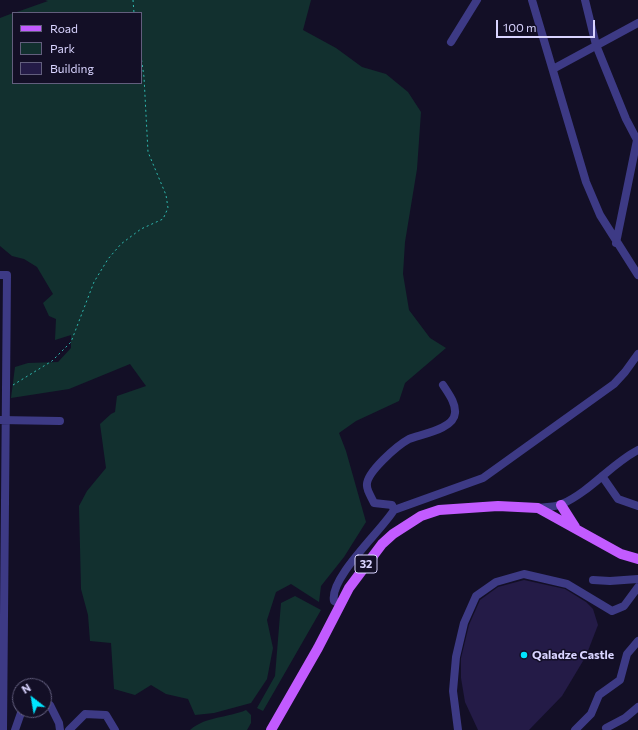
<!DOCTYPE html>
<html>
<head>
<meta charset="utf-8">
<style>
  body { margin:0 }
  #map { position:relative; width:638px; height:730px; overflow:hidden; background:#130f26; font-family:Commissioner,sans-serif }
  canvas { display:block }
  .legend { position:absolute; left:12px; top:12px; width:130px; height:72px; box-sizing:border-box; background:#130f26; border:1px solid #625e7d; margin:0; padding:5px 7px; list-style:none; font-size:12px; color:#d9d4ff }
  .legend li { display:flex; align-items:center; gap:8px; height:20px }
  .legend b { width:20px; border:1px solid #625e7d }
  .north { position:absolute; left:12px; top:678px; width:40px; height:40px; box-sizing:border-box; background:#130f26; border:1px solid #625e7d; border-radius:50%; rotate:329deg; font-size:11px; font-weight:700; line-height:16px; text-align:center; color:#d9d4ff }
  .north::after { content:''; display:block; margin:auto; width:14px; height:18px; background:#00e5ff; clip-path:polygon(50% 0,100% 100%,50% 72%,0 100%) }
  .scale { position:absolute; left:496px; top:20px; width:99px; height:18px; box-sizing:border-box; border:2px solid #d9d4ff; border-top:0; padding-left:5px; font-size:12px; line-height:14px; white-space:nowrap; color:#d9d4ff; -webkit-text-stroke:3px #130f26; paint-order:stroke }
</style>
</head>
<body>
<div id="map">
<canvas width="638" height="730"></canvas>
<ul class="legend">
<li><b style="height:5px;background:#c25bff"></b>Road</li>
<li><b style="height:11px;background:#12302f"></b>Park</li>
<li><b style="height:11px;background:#241b47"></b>Building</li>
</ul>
<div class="north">N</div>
<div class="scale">100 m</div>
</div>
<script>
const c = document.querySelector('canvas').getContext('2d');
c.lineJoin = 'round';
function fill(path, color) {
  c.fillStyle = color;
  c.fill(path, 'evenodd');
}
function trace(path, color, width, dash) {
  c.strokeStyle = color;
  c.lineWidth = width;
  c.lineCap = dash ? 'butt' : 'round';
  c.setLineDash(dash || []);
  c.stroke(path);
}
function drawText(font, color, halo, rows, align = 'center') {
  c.font = font + ' Commissioner,sans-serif';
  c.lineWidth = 3;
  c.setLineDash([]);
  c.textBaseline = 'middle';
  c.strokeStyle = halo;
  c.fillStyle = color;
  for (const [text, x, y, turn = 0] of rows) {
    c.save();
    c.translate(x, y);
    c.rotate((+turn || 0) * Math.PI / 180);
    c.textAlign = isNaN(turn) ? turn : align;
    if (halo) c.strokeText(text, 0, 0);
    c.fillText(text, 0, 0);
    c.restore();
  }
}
fill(new Path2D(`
  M 45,0 L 311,0 L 303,30 L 336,48 L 362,67 L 386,74 L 408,92 L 421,112 L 417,169 L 405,242 L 403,274 L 409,310 L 430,338 L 446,348 L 405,383 L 399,401 L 356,421 L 339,433 L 346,451 L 366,522 L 344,557 L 321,586 L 319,602 L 291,584 L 276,592 L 267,620 L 273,648 L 267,679 L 251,703 L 214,713 L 195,715 L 188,699 L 166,694 L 151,685 L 135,695 L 114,689 L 111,643 L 90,641 L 88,615 L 81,589 L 79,506 L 87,491 L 106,468 L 100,424 L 111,414 L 115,412 L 117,396 L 146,386 L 130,364 L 69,389 L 11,398 L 15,367 L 28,363 L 58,362 L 71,348 L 71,335 L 55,340 L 56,319 L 49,316 L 43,303 L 53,294 L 37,267 L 24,259 L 12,256 L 0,246 L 0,18 L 13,13 L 13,83 L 141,83 L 141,13 L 14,13 L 48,1 Z
  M 295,596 L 321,610 L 263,711 L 257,708 L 275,676 L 281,603 Z
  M 246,710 L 251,715 L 251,723 L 247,730 L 190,730 C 206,716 228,718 246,710 Z`), '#12302f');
fill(new Path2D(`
  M 524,580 L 565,589 L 586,602 L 593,609 L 598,625 L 586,656 L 562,696 L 529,730 L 478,730 L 465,702 L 461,678 L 461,658 L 469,625 L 480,600 L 498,587 Z`), '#241b47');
trace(new Path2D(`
  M 133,0 L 134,13
  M 13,385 L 52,361 L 71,342 L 94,282 L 108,259 L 121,244 L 141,229 L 163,219 L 168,208 L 166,195 L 148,152 L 144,77 L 141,56`), '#2fb8b0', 1, [2, 3]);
trace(new Path2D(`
  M 532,0 L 586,182 L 600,215 L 638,275
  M 585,0 L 596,45 L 626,119 L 637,140 L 616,243
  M 451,42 L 477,0
  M 553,69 L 638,23
  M 0,275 L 7,275 L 3,730
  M 0,420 L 60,421
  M 602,476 L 618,499 L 638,506
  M 538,508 C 545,507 556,507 562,504 C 591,491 611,464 638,450
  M 394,510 L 483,478 L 614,384 L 625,372 L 638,354
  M 593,580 L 610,581 L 638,579
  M 341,604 L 334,601 C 329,578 382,530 394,510 L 392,505 L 374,503 C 372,498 367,491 367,486 C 365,473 398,445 409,439 C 422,434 454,429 455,413 C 456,403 448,393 443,385
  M 44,705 L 50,705 L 59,723 L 60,730
  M 15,730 L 22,710
  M 69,730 L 85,714 L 106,715 L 115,730
  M 458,730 L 453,691 L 456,657 L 464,623 L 476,596 L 496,582 L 524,574 L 567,584 L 612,611 L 624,606 L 638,587
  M 575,730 L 591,714 L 599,695 L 620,680 L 627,654 L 638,641
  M 607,730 L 606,728 L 625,718 L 638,707`), '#3d3a85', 8);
trace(new Path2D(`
  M 561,505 L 575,527
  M 271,730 L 318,648 L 349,588 L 382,544 L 393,534 L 421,516 L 439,510 L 498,506 L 538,508 L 621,554 L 638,559`), '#c25bff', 10);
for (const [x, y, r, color] of [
  [524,655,4,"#00e5ff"]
]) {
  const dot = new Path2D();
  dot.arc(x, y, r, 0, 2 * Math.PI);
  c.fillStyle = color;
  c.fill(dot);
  trace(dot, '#130f26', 1.5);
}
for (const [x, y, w] of [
  [366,564,22]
]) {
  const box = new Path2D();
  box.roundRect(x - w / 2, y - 9, w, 18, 3);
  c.fillStyle = '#130f26';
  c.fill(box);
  trace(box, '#d9d4ff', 1);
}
drawText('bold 11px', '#d9d4ff', null, [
  ["32",366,564]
]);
drawText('bold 12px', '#d9d4ff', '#130f26', [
  ["Qaladze Castle",532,655]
], 'left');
</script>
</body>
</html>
